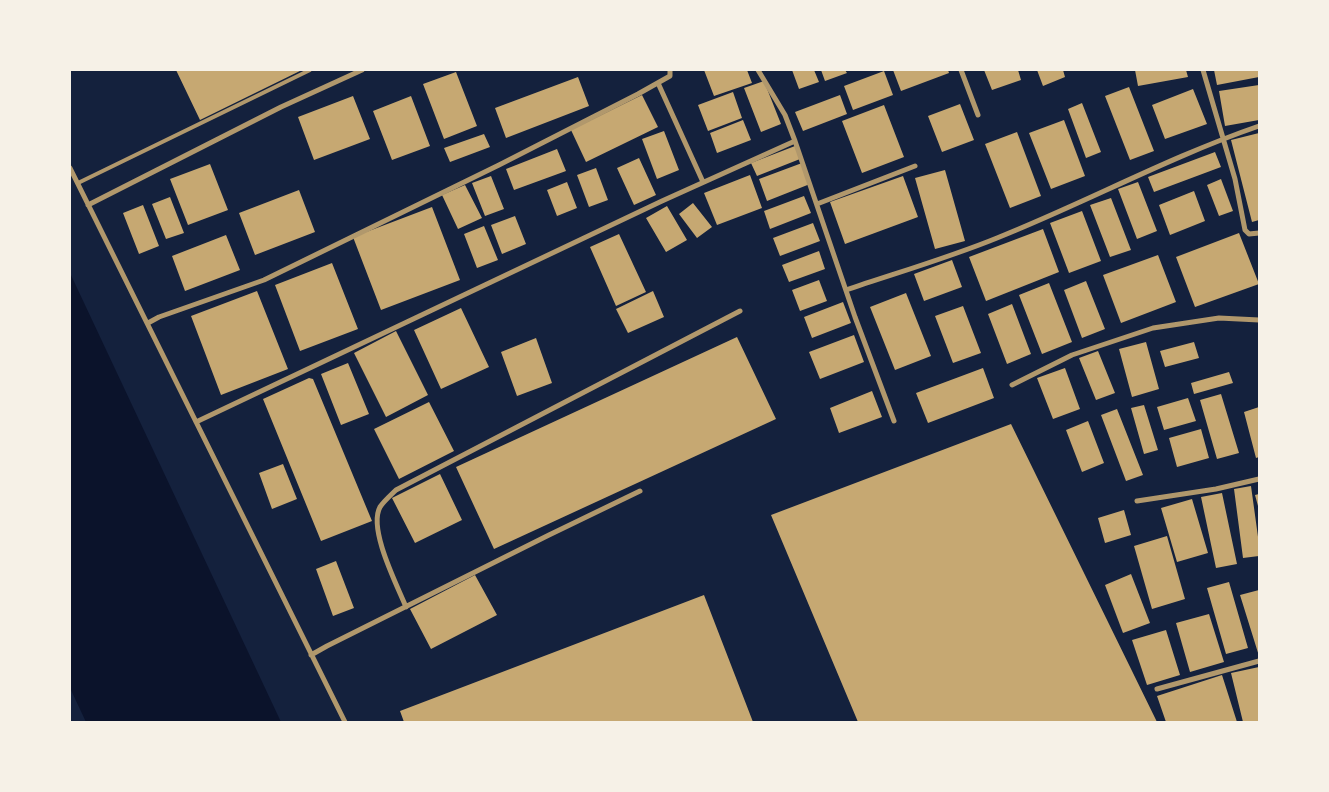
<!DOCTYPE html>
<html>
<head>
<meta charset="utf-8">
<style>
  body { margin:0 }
  #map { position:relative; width:1329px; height:792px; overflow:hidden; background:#14213d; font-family:Karla,sans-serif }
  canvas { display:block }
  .frame { position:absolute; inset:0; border:71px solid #f6f1e7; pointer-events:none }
</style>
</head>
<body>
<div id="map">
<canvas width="1329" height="792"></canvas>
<div class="frame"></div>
</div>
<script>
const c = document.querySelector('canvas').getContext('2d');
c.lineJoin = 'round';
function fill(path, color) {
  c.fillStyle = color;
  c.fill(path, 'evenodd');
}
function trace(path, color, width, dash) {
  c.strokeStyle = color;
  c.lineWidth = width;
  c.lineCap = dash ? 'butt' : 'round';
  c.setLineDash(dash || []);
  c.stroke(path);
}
fill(new Path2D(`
  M 70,273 L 281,722 L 86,722 L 70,688 Z`), '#0b132b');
fill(new Path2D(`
  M 176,70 L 302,70 L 200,120 Z
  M 704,70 L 747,70 L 752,83 L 714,96 Z
  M 792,70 L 814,70 L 819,82 L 799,89 Z
  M 821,70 L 845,70 L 847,73 L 825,81 Z
  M 893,70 L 948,70 L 949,73 L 901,91 Z
  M 984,70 L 1018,70 L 1021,80 L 992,90 Z
  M 1037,70 L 1063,70 L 1065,77 L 1043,86 Z
  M 1135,70 L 1186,70 L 1188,77 L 1138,86 Z
  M 1214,70 L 1259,70 L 1259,77 L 1217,85 Z
  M 884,71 L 893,95 L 853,110 L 844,86 Z
  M 456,72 L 477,126 L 444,139 L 423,84 Z
  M 578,77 L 589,106 L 506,138 L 495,108 Z
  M 764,81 L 781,124 L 761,132 L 744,88 Z
  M 1259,85 L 1259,120 L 1225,126 L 1219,91 Z
  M 1129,87 L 1154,151 L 1130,160 L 1105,96 Z
  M 1193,89 L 1207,124 L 1165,139 L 1152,105 Z
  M 733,92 L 742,118 L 708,131 L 698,105 Z
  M 642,95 L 658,127 L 586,162 L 571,130 Z
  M 840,95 L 847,114 L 803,131 L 795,112 Z
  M 353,96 L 370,139 L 314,160 L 298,117 Z
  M 411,96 L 430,146 L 392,160 L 373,111 Z
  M 1082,103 L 1101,152 L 1086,158 L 1068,109 Z
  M 960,104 L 974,140 L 942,152 L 928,116 Z
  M 884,105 L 904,157 L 862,173 L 842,121 Z
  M 743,120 L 751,140 L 717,153 L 710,133 Z
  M 1064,120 L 1085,176 L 1051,189 L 1029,133 Z
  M 664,131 L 679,170 L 657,179 L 642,139 Z
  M 1017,132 L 1041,196 L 1010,208 L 985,144 Z
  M 1259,133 L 1259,220 L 1252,222 L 1231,140 Z
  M 484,134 L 490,147 L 450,162 L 444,148 Z
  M 795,146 L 800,159 L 757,176 L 751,163 Z
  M 557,149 L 566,171 L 514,190 L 506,169 Z
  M 1215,152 L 1221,167 L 1154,192 L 1148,177 Z
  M 639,158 L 656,195 L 634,205 L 617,168 Z
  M 802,163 L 810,184 L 767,201 L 759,179 Z
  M 210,164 L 228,210 L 188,225 L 170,179 Z
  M 596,168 L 608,200 L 589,207 L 577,175 Z
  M 945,170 L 965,241 L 935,249 L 915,178 Z
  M 750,175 L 762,208 L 717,225 L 704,193 Z
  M 491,176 L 504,209 L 485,216 L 472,183 Z
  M 903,176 L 918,217 L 845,244 L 830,202 Z
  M 1221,179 L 1233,211 L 1219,216 L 1207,185 Z
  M 567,182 L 577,208 L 557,216 L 547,190 Z
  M 1138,182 L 1157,231 L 1137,239 L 1118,189 Z
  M 465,185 L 482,218 L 458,229 L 442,195 Z
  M 299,190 L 315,232 L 255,255 L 239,213 Z
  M 1194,191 L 1205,221 L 1170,235 L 1159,205 Z
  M 804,196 L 811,213 L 770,229 L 764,211 Z
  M 170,197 L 184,233 L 166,239 L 152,204 Z
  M 1111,198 L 1131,250 L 1110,257 L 1090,205 Z
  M 693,203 L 712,227 L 697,238 L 679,214 Z
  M 143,205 L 159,246 L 139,254 L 123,213 Z
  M 667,206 L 687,240 L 666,252 L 646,218 Z
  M 432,207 L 460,280 L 381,310 L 353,237 Z
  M 1082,211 L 1101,261 L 1069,273 L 1050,223 Z
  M 515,216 L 526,244 L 502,254 L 491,225 Z
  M 813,223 L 820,241 L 780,256 L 773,238 Z
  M 484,226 L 498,260 L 477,268 L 464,234 Z
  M 1043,229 L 1059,272 L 986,301 L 969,257 Z
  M 1239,233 L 1259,284 L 1195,307 L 1176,257 Z
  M 619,234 L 646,292 L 616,306 L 590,247 Z
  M 226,235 L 240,270 L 185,291 L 172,256 Z
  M 819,251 L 825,269 L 789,282 L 782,265 Z
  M 1158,255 L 1176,302 L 1121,323 L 1103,275 Z
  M 952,260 L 962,287 L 924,301 L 914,274 Z
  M 332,263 L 358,329 L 300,351 L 275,285 Z
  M 819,280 L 827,301 L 800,311 L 792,290 Z
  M 1086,281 L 1105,329 L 1082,338 L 1064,290 Z
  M 1049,283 L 1072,342 L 1042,354 L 1019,295 Z
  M 257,291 L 288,369 L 221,395 L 191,316 Z
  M 653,291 L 664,317 L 628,333 L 616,309 Z
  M 906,293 L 931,356 L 895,370 L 870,307 Z
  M 843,302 L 851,323 L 812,338 L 804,317 Z
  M 1012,304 L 1031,354 L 1007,364 L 988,314 Z
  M 963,306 L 981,353 L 953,363 L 935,316 Z
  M 461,308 L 489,367 L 441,389 L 414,330 Z
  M 396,331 L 428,395 L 386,417 L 354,353 Z
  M 854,335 L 864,362 L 820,379 L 809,352 Z
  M 737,337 L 776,419 L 494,549 L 456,467 Z
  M 536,338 L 552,383 L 517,396 L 501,352 Z
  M 1146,342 L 1159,389 L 1132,397 L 1119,349 Z
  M 1194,342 L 1199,358 L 1165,367 L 1160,351 Z
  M 1098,351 L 1115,393 L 1096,400 L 1079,358 Z
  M 348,363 L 369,414 L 341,425 L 321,374 Z
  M 983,368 L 994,398 L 928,423 L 916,393 Z
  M 1065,368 L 1080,409 L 1053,419 L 1037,378 Z
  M 1229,372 L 1233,383 L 1194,394 L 1191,383 Z
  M 309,378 L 313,379 L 372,521 L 321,541 L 263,399 Z
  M 872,391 L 882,417 L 839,433 L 830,408 Z
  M 1221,394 L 1239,453 L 1217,459 L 1200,400 Z
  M 1188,398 L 1196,421 L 1164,430 L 1157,407 Z
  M 429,402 L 454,451 L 399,479 L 374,429 Z
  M 1144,405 L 1158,450 L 1144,454 L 1131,408 Z
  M 1259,407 L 1259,457 L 1256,458 L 1244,412 Z
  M 1117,409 L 1143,475 L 1126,481 L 1101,415 Z
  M 1088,421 L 1104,463 L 1082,472 L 1066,430 Z
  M 1011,424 L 1157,722 L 858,722 L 771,515 Z
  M 1201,429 L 1209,458 L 1177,467 L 1169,438 Z
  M 283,464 L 297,499 L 272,509 L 259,473 Z
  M 440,474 L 462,520 L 415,543 L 392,498 Z
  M 1251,486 L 1259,544 L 1259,556 L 1243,558 L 1234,489 Z
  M 1222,493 L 1237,564 L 1216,568 L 1201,497 Z
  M 1259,494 L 1259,506 L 1258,506 L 1255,495 Z
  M 1192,499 L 1208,553 L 1177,562 L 1161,508 Z
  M 1124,510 L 1131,535 L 1105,543 L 1098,518 Z
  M 1167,536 L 1185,599 L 1152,609 L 1134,546 Z
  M 336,561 L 354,608 L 333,616 L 316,569 Z
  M 1131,574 L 1150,623 L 1123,633 L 1105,585 Z
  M 475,575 L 497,615 L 431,649 L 410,609 Z
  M 1229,582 L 1248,648 L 1226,654 L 1207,588 Z
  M 1259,590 L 1259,656 L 1240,595 Z
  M 704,595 L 753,722 L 404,722 L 400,711 Z
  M 1209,614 L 1224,662 L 1190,672 L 1176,623 Z
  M 1166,630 L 1180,675 L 1147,685 L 1132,640 Z
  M 1259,667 L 1259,722 L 1243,722 L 1231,673 Z
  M 1222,675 L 1237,722 L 1166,722 L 1157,696 Z`), '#c6a872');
trace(new Path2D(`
  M 78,183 L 310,70`), '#b1986c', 4);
trace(new Path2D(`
  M 758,70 L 785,115 L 795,141 L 855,317 L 894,421
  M 961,70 L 978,115
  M 1203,70 L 1235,179 L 1245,230 L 1249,234 L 1259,233
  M 658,83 L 703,182
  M 70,168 L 345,722
  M 817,204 L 915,166
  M 88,205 L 281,107 L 362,70
  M 846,290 C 896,273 948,258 997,238 C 1085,203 1169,157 1259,126
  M 148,323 L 159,317 L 264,280 L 499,165 L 638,94 L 670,76 L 670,70
  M 1012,385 L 1072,355 L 1153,328 L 1219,318 L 1259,320
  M 196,422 L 662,201 L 795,141
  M 1137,501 L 1216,489 L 1259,479
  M 406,607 C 397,585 368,529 380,507 C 384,501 391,495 396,490 L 740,311
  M 311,655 L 327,646 L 549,535 L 640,491
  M 1157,689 L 1259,661`), '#b1986c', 5);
</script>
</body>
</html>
